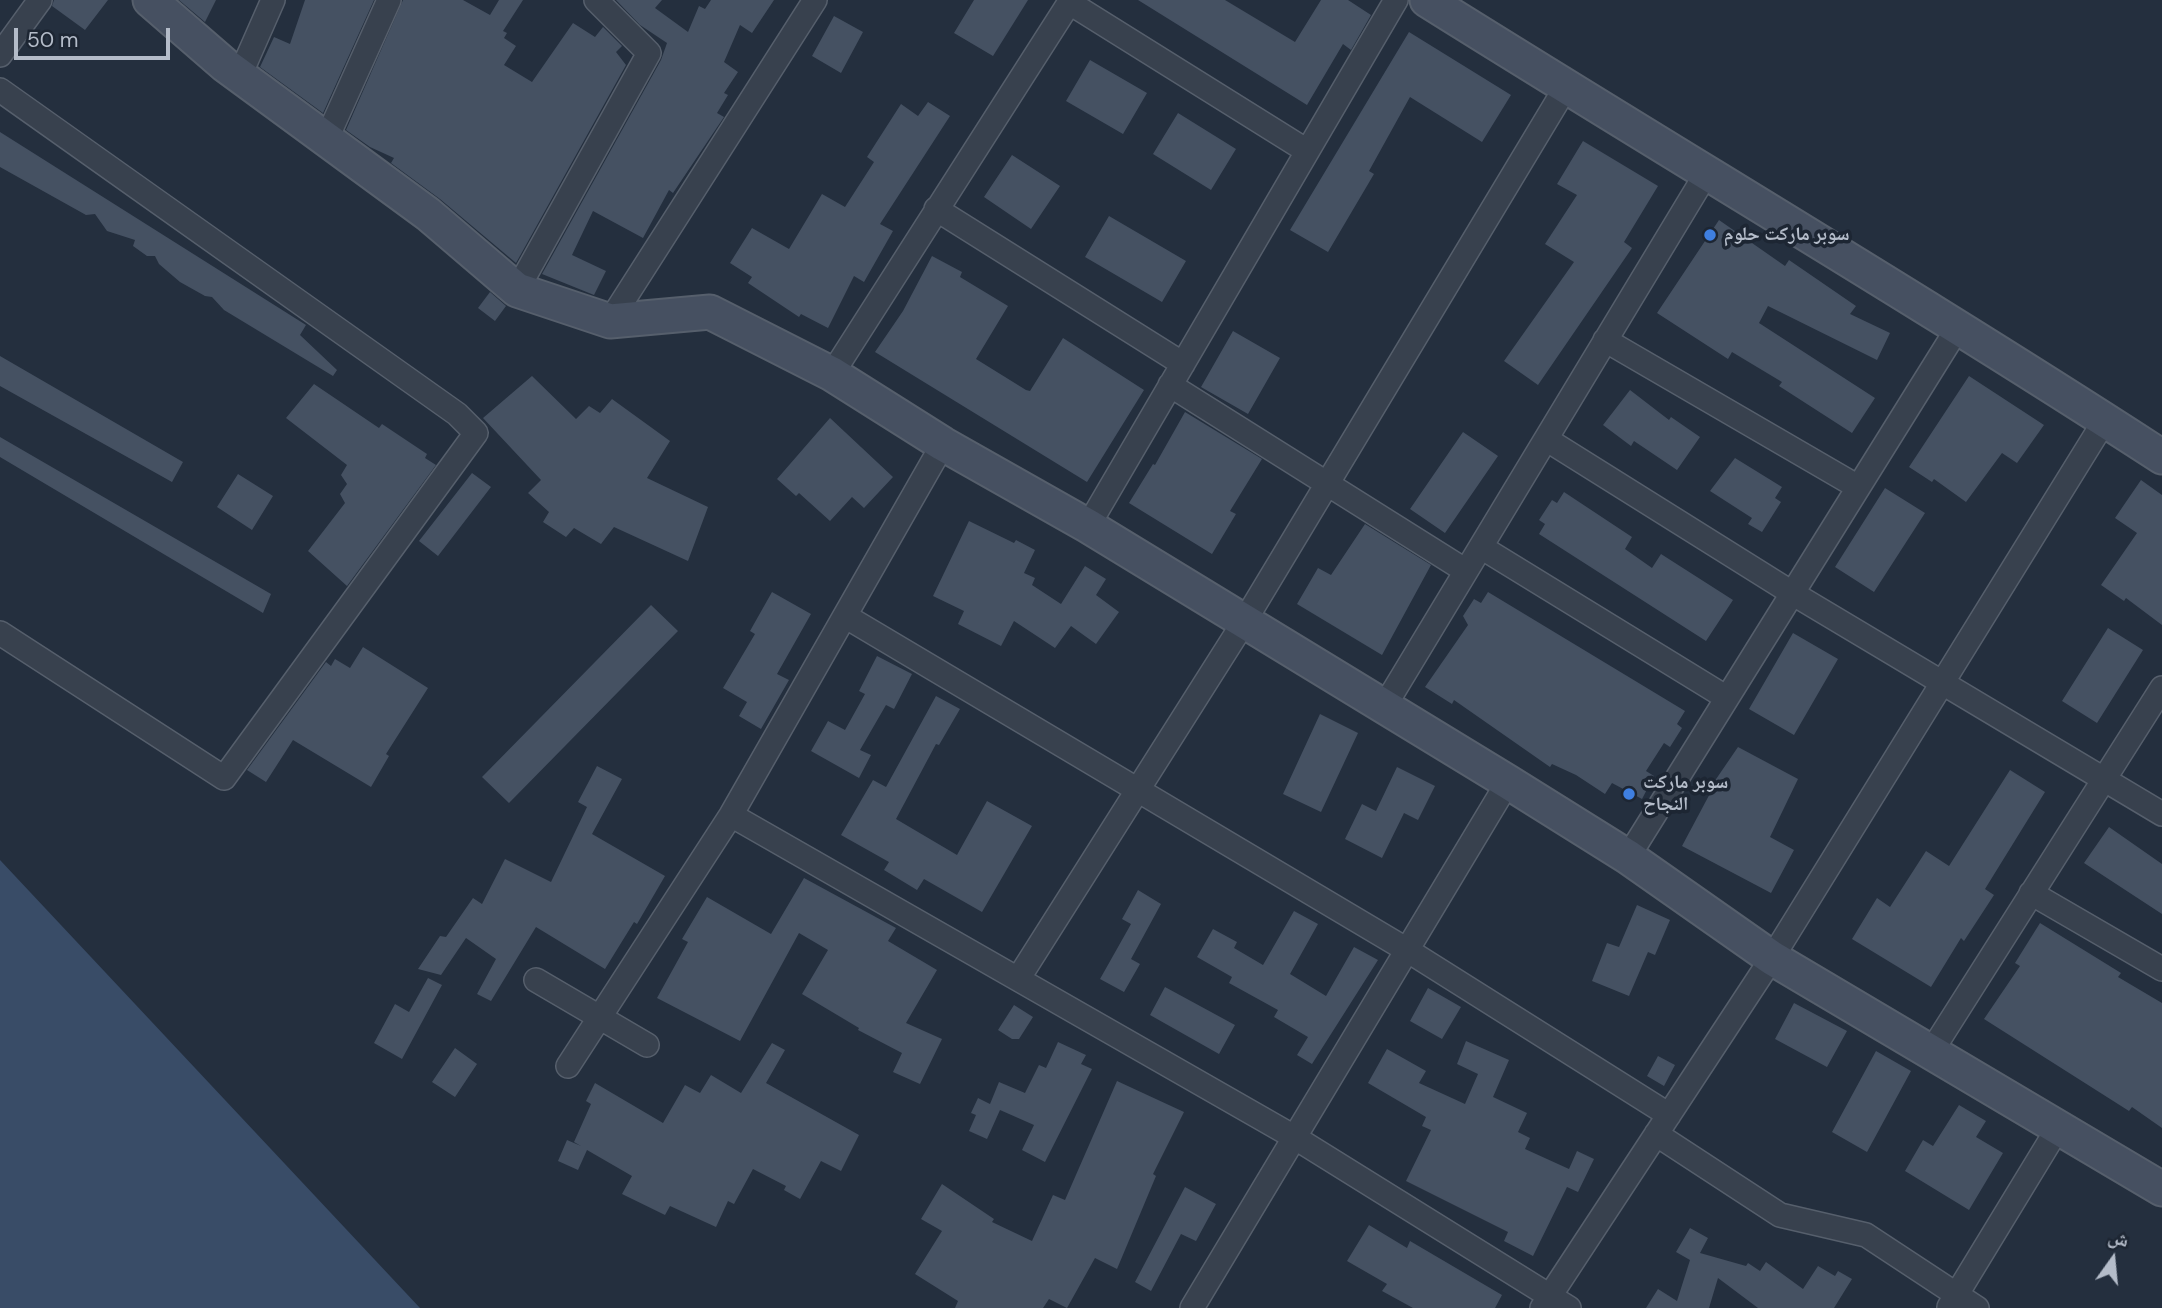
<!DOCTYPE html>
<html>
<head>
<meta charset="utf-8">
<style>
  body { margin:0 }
  #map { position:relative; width:2162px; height:1308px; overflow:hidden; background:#242f3e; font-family:"DM Sans","Noto Naskh Arabic",sans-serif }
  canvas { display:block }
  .north { position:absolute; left:2078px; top:1224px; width:70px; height:70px; -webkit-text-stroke:5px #1d2633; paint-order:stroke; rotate:15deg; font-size:19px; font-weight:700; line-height:28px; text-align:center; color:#b4bcc9 }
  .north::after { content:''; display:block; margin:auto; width:24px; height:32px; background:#b4bcc9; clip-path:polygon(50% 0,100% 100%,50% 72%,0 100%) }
  .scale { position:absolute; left:14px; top:28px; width:156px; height:32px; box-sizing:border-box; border:4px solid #b4bcc9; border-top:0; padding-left:9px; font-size:21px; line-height:24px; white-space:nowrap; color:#b4bcc9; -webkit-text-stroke:5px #1d2633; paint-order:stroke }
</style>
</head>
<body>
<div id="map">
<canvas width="2162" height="1308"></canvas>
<div class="north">ش</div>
<div class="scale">50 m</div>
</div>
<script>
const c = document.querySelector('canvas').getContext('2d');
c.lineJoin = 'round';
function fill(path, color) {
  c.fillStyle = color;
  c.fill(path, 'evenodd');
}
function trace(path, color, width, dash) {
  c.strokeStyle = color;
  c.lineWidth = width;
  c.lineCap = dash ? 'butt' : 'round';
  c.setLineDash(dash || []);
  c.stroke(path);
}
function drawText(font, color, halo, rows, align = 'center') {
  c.font = font + ' "DM Sans","Noto Naskh Arabic",sans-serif';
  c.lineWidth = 7;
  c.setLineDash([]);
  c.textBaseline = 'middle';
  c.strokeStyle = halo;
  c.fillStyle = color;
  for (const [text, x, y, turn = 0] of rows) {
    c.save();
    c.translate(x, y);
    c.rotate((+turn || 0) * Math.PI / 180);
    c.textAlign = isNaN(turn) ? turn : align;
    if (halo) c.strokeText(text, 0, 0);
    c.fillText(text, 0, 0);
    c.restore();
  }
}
fill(new Path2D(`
  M 0,860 L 420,1308 L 0,1308 Z`), '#394c67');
fill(new Path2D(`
  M 54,0 L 108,0 L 85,30 L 52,6 Z
  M 179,0 L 216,0 L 205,22 Z
  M 305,0 L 374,0 L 323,113 L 260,67 L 274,37 L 290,44 Z
  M 403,0 L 463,0 L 490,15 L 499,0 L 523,0 L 503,31 L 507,33 L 504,38 L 516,46 L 504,65 L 532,82 L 573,23 L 595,37 L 603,27 L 622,46 L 616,52 L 626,65 L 516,263 L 440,199 L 391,163 L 394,158 L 370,147 L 346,130 Z
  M 616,0 L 662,0 L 655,8 L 688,32 L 699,6 L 705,9 L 711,0 L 774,0 L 752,33 L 740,25 L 724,62 L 738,72 L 724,93 L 728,95 L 717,113 L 724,117 L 673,193 L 669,190 L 643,238 L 593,211 L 572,255 L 606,271 L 594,295 L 542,274 L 661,60 L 667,43 L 640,25 Z
  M 974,0 L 1028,0 L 993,56 L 954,33 Z
  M 1138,0 L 1225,0 L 1295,42 L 1321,0 L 1348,0 L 1371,15 L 1351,50 L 1343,44 L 1307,105 Z
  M 834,16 L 863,32 L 841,73 L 812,56 Z
  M 1409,32 L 1511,95 L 1482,142 L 1410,97 L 1369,171 L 1374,174 L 1328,252 L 1290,230 Z
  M 1090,60 L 1147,93 L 1123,134 L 1066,101 Z
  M 928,102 L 950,116 L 880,224 L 893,231 L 864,282 L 854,276 L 828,328 L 801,314 L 799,317 L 748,283 L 752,277 L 730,263 L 752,228 L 789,249 L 822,194 L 845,207 L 874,162 L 867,157 L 901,104 L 918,116 Z
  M 1178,113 L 1236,149 L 1211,190 L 1153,154 Z
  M 0,132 L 306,325 L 300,335 L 337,370 L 333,376 L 224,310 L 212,297 L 205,296 L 180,282 L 159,264 L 155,256 L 147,256 L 133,246 L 135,240 L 107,231 L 95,214 L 86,215 L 0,167 Z
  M 1583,141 L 1658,186 L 1624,242 L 1632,248 L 1538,385 L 1504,361 L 1574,262 L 1545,244 L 1577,195 L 1557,184 Z
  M 1012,155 L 1060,186 L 1031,229 L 984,197 Z
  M 1109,216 L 1186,261 L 1162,302 L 1085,257 Z
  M 1719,220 L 1785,266 L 1789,260 L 1856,306 L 1850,314 L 1890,333 L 1877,360 L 1768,306 L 1759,323 L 1875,398 L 1852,433 L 1779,386 L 1782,382 L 1732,352 L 1728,359 L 1657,313 Z
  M 932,256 L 962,272 L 960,277 L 1008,306 L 976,359 L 1026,390 L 1030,391 L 1063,338 L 1144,390 L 1087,482 L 875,352 L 903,311 Z
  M 490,292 L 506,306 L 495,321 L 478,308 Z
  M 1233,331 L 1280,358 L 1248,414 L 1201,387 Z
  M 0,356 L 183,462 L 172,482 L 0,386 Z
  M 532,376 L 576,419 L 589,406 L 600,413 L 612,399 L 670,441 L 647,478 L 708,507 L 688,561 L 614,527 L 601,544 L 574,528 L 566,537 L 543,522 L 549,512 L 528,493 L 541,480 L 483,418 Z
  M 1969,376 L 2044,425 L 2017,463 L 2002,453 L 1966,502 L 1934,479 L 1932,482 L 1909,467 Z
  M 314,384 L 379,428 L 382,424 L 427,454 L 425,458 L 436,465 L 347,586 L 308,551 L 345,503 L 340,494 L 347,484 L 341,475 L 347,465 L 286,418 Z
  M 1630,390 L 1669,420 L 1671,417 L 1700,437 L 1677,470 L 1634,441 L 1631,446 L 1603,425 Z
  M 1185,412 L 1262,459 L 1230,511 L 1236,514 L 1212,554 L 1129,503 L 1153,464 L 1155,465 Z
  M 830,418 L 893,477 L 864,508 L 852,497 L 830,521 L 799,493 L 796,496 L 777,479 Z
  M 1463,432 L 1498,456 L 1445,533 L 1410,509 Z
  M 0,437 L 271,594 L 263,613 L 0,457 Z
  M 1735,458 L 1782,487 L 1775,498 L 1781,502 L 1762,532 L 1748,524 L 1752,518 L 1710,491 Z
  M 472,473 L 491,487 L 438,556 L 419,541 Z
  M 238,474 L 273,496 L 252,530 L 217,507 Z
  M 2141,480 L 2162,495 L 2162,625 L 2126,598 L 2124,601 L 2101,585 L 2137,533 L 2115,518 Z
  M 1885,488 L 1925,513 L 1874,592 L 1835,567 Z
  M 1564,492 L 1632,537 L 1625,549 L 1652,568 L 1661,554 L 1733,600 L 1706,641 L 1539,534 L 1545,524 L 1539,520 L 1552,500 L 1557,503 Z
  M 969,521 L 1014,543 L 1016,540 L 1035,550 L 1024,573 L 1035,578 L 1032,585 L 1061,604 L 1085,566 L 1106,579 L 1096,595 L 1119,612 L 1096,644 L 1071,626 L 1055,648 L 1014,621 L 1001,646 L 958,624 L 964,611 L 933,596 Z
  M 1365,524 L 1431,565 L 1382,655 L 1297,604 L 1318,568 L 1331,575 Z
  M 772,592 L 811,614 L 777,674 L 789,680 L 761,729 L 739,716 L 747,702 L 723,688 L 755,634 L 750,631 Z
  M 1488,592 L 1685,711 L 1677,724 L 1682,728 L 1670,747 L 1664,743 L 1646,771 L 1654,776 L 1642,799 L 1612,783 L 1605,794 L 1576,775 L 1552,764 L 1550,767 L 1454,700 L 1452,704 L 1425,687 L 1468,625 L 1463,616 L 1474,599 L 1481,603 Z
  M 651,605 L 678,631 L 509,803 L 482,777 Z
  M 2108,628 L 2143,650 L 2097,723 L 2062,701 Z
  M 1793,633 L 1838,659 L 1794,735 L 1749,709 Z
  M 363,647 L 428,688 L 386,754 L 389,756 L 371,787 L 293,740 L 266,782 L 247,770 L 326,662 L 331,666 L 335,659 L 350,668 Z
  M 877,656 L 912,674 L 894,709 L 886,705 L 860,750 L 871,755 L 859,778 L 811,751 L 828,721 L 845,730 L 865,694 L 859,691 Z
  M 936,696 L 960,709 L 939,745 L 936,744 L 896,819 L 957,855 L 987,801 L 1032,826 L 982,912 L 924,879 L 917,890 L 884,870 L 889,862 L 841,835 L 873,780 L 886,787 Z
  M 1320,714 L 1358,733 L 1321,812 L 1283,794 Z
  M 1738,747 L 1798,779 L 1770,837 L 1794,850 L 1771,893 L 1682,846 L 1714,786 L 1712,785 Z
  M 597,766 L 622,779 L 592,834 L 665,876 L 637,924 L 634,922 L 605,969 L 536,927 L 491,1001 L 477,994 L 496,959 L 466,938 L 441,975 L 418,969 L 440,936 L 446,937 L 473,898 L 482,904 L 505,859 L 551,882 L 587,807 L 578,802 Z
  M 1397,767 L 1435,786 L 1418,820 L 1404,813 L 1382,858 L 1345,839 L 1362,804 L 1376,811 Z
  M 2010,770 L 2045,792 L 1985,889 L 1994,895 L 1964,941 L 1961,938 L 1931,987 L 1852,939 L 1877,898 L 1890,907 L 1926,851 L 1949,866 Z
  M 2109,827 L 2162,864 L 2162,914 L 2084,863 Z
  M 804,878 L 896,928 L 888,941 L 937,970 L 906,1023 L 942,1039 L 920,1084 L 893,1072 L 902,1053 L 858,1030 L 859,1028 L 802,994 L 828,950 L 799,933 L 740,1041 L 657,998 L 688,942 L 682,939 L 707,897 L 771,934 Z
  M 1138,890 L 1161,904 L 1131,959 L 1140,964 L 1124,992 L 1100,979 L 1131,924 L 1122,919 Z
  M 1637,905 L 1670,920 L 1655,955 L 1648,952 L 1629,996 L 1592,981 L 1607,943 L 1619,947 Z
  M 1294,911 L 1318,924 L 1290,974 L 1326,996 L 1354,947 L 1378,960 L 1312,1064 L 1297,1055 L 1308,1037 L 1274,1017 L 1278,1010 L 1229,983 L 1232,977 L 1197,957 L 1213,929 L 1237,942 L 1234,948 L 1263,965 Z
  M 2040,923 L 2121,973 L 2118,977 L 2162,1003 L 2162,1128 L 2132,1107 L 2129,1111 L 1984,1019 L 2020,966 L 2015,963 Z
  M 428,978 L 442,985 L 402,1059 L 374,1043 L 395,1004 L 409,1012 Z
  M 1165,987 L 1235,1025 L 1219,1054 L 1150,1015 Z
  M 1428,988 L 1461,1007 L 1442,1039 L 1410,1021 Z
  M 1794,1003 L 1847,1031 L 1827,1067 L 1775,1039 Z
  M 1014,1005 L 1033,1017 L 1019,1039 L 1012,1039 L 998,1030 Z
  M 1466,1041 L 1509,1060 L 1493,1097 L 1527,1113 L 1518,1132 L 1530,1138 L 1525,1149 L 1569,1169 L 1577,1151 L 1594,1159 L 1578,1192 L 1567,1187 L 1533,1256 L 1504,1241 L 1508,1232 L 1406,1181 L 1431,1130 L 1422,1126 L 1426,1117 L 1368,1083 L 1387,1049 L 1426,1071 L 1419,1083 L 1465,1104 L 1478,1074 L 1457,1064 Z
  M 1058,1042 L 1086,1055 L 1081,1064 L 1092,1069 L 1045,1162 L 1022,1150 L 1034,1125 L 1000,1110 L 987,1139 L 969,1131 L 976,1115 L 971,1113 L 978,1098 L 990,1104 L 999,1082 L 1025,1093 L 1039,1065 L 1046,1068 Z
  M 772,1043 L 785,1050 L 766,1083 L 859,1135 L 841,1171 L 821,1161 L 800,1199 L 784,1190 L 786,1186 L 753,1169 L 734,1204 L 728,1201 L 716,1227 L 670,1206 L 665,1215 L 622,1194 L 632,1176 L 587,1150 L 578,1170 L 558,1161 L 567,1140 L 581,1146 L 574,1142 L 591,1104 L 586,1101 L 595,1083 L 663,1123 L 685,1085 L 700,1093 L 711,1075 L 741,1093 Z
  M 455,1048 L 477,1064 L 455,1097 L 432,1082 Z
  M 1876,1051 L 1911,1071 L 1867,1152 L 1832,1132 Z
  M 1658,1056 L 1675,1065 L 1664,1086 L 1647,1076 Z
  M 1117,1081 L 1184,1112 L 1153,1174 L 1156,1176 L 1117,1269 L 1095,1258 L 1067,1308 L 1049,1299 L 1043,1308 L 955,1308 L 958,1301 L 915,1274 L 942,1231 L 921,1219 L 942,1184 L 994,1219 L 992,1222 L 1032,1241 L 1053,1195 L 1065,1200 Z
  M 1959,1105 L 1986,1121 L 1976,1137 L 2003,1153 L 1969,1210 L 1905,1171 L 1923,1140 L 1933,1146 Z
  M 1185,1187 L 1216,1204 L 1196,1241 L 1181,1234 L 1151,1291 L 1135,1282 Z
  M 1369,1225 L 1407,1248 L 1410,1241 L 1502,1295 L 1495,1308 L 1413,1308 L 1382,1291 L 1387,1284 L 1347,1261 Z
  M 1690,1228 L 1708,1238 L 1700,1253 L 1746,1266 L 1748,1263 L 1760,1271 L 1766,1262 L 1803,1289 L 1818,1266 L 1835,1276 L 1838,1271 L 1852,1279 L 1834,1308 L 1758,1308 L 1718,1278 L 1709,1308 L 1646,1308 L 1658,1289 L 1677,1301 L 1690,1260 L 1676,1252 Z`), '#455162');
const street = new Path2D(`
  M 1070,3 L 1307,151
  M 0,55 L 40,0
  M 240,75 L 273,0
  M 0,90 L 457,414 L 476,433 L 224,778 L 0,633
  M 327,138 L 389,0
  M 936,209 L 1183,364
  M 517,290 L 649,53 L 596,0
  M 610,321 L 815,0
  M 1605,340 L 1858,487
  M 832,374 L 1071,0
  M 1170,385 L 1466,571
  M 1546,439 L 1792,593 L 2162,814
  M 1088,526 L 1396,0
  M 1481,547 L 1727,698
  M 845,616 L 1407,950 L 1669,1115
  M 1384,707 L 1706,174
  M 731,815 L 1294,1137 L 1569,1308
  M 1628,857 L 1959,326
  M 2031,893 L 2162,969
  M 1018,979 L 1244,622 L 1566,87
  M 536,980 L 647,1045
  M 1931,1052 L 2162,688
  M 568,1066 L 731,815 L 943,444
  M 1656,1134 L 1780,1215 L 1866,1235 L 1977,1308
  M 1949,1307 L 2058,1128
  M 1192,1308 L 1508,782
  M 1542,1308 L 1772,958 L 2105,420`);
const secondary = new Path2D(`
  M 150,0 L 225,65 L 428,214 L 517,290 L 610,321 L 710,312 L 832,374 L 943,444 L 1088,526 L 1508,782 L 1628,857 L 1772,958 L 2162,1189
  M 1427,0 C 1671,153 1920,300 2162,457`);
trace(street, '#565f6c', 26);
trace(secondary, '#565f6c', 37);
trace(street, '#38414e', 23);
trace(secondary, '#465061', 33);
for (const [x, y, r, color] of [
  [1710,235,7,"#3f7fe0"],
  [1629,794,7,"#3f7fe0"]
]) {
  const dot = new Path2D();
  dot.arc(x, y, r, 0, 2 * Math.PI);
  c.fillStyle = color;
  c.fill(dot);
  trace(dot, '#1d2633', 2.5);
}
drawText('bold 19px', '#b4bcc9', '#1d2633', [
  ["سوبر ماركت حلوم",1724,235],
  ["سوبر ماركت",1643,783],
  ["النجاح",1643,805]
], 'left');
</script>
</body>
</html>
